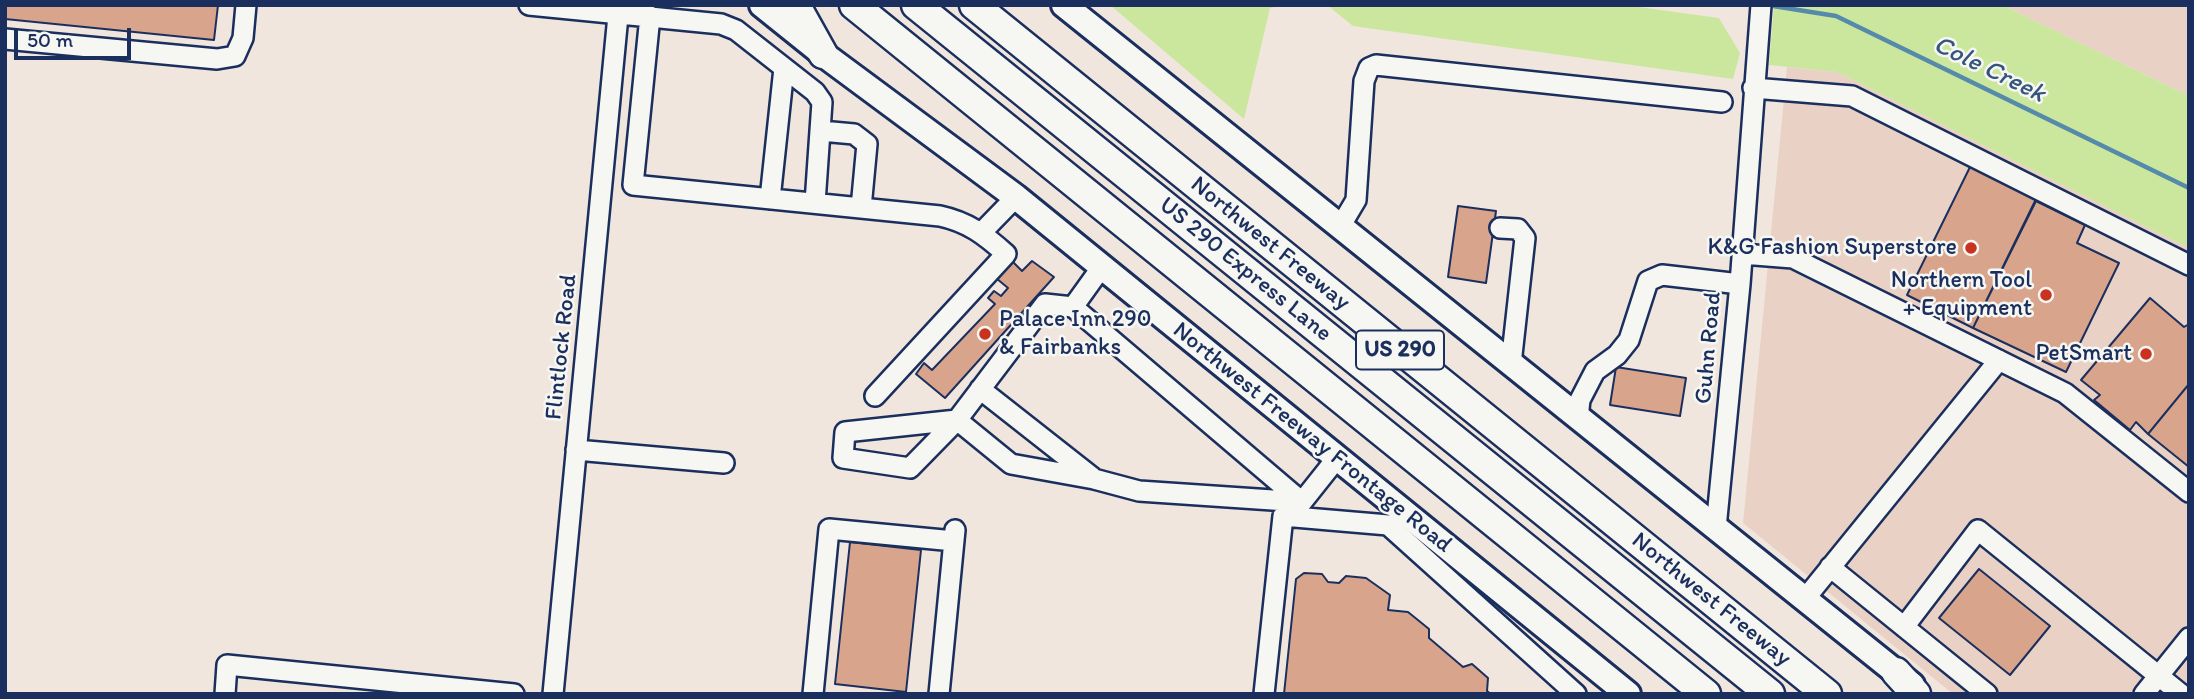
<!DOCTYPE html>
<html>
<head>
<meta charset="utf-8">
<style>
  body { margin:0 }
  #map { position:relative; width:2194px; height:699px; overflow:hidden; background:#f0e6de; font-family:Itim,sans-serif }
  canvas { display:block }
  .frame { position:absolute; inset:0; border:7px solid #1b2f5e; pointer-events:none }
  .scale { position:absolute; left:14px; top:28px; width:117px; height:32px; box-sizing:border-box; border:4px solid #1b2f5e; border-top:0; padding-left:9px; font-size:21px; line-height:24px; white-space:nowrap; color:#1b2f5e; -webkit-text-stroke:5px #f6f6f2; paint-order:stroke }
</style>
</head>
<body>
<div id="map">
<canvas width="2194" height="699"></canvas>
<div class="frame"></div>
<div class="scale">50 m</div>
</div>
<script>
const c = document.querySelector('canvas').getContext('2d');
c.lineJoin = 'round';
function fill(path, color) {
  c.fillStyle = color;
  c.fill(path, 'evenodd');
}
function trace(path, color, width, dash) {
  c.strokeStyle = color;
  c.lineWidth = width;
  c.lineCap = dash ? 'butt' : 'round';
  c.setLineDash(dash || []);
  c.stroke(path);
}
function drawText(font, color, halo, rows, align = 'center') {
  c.font = font + ' Itim,sans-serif';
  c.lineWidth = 5;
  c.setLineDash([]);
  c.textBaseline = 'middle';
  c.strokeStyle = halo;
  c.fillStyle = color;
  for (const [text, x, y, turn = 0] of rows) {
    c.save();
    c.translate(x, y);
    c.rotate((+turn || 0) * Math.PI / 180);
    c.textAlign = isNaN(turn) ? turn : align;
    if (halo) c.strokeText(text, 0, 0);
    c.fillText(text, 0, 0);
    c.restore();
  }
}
fill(new Path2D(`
  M 2002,5 L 2189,5 L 2189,96 Z
  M 1787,67 L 1837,72 L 2189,248 L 2189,694 L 1953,694 L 1743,523 Z`), '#e9d2c5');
fill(new Path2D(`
  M 1110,5 L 1286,5 L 1270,8 L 1244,119 Z
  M 1327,5 L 1624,5 L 1719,18 L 1740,53 L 1733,79 L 1353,26 Z
  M 1774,5 L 2002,5 L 2189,96 L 2189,248 L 1837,72 L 1769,65 Z`), '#cbe79d');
trace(new Path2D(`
  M 1767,5 L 1836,16 L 2189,188`), '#568aab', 4.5);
const building = new Path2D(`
  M 5,5 L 218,5 L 214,40 L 5,19 Z
  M 1971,165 L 2037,197 L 1973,328 L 1907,295 Z
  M 2036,201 L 2085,225 L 2077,243 L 2119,263 L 2066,372 L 1973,328 Z
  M 1458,206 L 1496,211 L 1486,283 L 1448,277 Z
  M 1011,260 L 1022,271 L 1032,261 L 1054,277 L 945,398 L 916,374 L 924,363 L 932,370 L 995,304 L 988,298 L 994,291 L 1001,296 L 1008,288 L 996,278 Z
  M 2150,298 L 2184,327 L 2189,324 L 2189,384 L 2148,434 L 2136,422 L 2130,430 L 2094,400 L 2100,395 L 2081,380 Z
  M 1616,367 L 1686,378 L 1680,416 L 1610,405 Z
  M 2189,384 L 2189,467 L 2148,434 Z
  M 850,542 L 921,550 L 906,692 L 835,684 Z
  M 1979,569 L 2050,626 L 2010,675 L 1939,618 Z
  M 1304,573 L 1322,574 L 1328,582 L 1339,583 L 1346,576 L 1366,578 L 1390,595 L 1388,610 L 1408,612 L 1429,629 L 1429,638 L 1463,667 L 1472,664 L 1488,678 L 1487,691 L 1491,694 L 1284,694 L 1296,579 Z`);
fill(building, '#d8a58c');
trace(building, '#1b2f5e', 2);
const minor = new Path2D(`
  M 529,5 L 721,24 L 736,30 L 815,92 L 822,102 L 815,203
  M 650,16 L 633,185 L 940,216 C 968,222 985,235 1006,254 L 875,396
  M 5,39 L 217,59 L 235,56 L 243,38 L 246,5
  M 1753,88 L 1852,96 L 2189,265
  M 821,131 L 854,134 L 867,144 L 861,208
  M 770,199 L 784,68
  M 1340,227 L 1356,200 L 1364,81 L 1369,68 L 1376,65 L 1722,102
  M 1500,228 L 1518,229 L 1525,238 L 1511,364
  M 982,232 L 1016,197
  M 1742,254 L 1793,258 L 2065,393 L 2189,492
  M 1101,268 L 1073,307 L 1302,502 L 1337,458
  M 1073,307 L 1045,304 L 957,420 L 845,432 L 843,458 L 910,468 L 957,420 L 1011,464 L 1094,479 L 1139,491 L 1302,502
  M 980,389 L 1092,477
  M 1578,418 L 1580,400 L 1595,371 L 1617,355 L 1629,340 L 1648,281 L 1662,275 L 1740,284
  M 576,450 L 724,463
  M 1716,528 L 1740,284 L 1761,5
  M 1830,567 L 1987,694
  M 1804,600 L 1999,360
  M 1904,627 L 1978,530 L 2181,694
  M 225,694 L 227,665 L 514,694
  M 553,694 L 619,5
  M 813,694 L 829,529 L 954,541
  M 939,694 L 955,530
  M 1264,694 L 1283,516 L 1388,525 L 1576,694
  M 2144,694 L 2189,638`);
const major = new Path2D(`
  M 762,5 L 823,54 L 1016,197 L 1628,694
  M 1064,5 L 1912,685`);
const highway = new Path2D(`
  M 792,5 L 799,11 L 823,54
  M 854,5 L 1706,694
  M 916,5 L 1770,694
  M 974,5 L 1827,694
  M 1896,672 L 1916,694`);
trace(minor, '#1b2f5e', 24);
trace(major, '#1b2f5e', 30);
trace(highway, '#1b2f5e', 33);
trace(minor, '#f6f6f2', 19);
trace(major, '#f6f6f2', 24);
trace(highway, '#f6f6f2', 28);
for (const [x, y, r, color] of [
  [1971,248,7,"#c8321e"],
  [2046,295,7,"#c8321e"],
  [985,334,7,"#c8321e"],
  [2146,354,7,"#c8321e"]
]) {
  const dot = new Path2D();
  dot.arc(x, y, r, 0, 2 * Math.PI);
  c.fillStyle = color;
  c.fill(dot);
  trace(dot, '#f6f6f2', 2.5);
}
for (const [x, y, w] of [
  [1400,350,88]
]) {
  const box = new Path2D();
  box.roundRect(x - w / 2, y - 19.5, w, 39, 5);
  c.fillStyle = '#f6f6f2';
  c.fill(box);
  trace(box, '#1b2f5e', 2);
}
drawText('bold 23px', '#1b2f5e', null, [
  ["US 290",1400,350]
]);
drawText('24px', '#1b2f5e', '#f6f6f2', [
  ["Northwest Freeway",1270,244,39],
  ["US 290 Express Lane",1245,270,39],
  ["Flintlock Road",562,347,-84],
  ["Guhn Road",1709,348,-85],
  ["Northwest Freeway Frontage Road",1312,438,39],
  ["Northwest Freeway",1711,600,39]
]);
drawText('24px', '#1b2f5e', '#f6f6f2', [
  ["K&G Fashion Superstore",1957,248],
  ["Northern Tool",2032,281],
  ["+ Equipment",2032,309],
  ["Palace Inn 290",999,320,"left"],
  ["& Fairbanks",999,348,"left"],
  ["PetSmart",2132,354]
], 'right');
drawText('italic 26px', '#34557e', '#f6f6f2', [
  ["Cole Creek",1989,70,26]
]);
</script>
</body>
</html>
